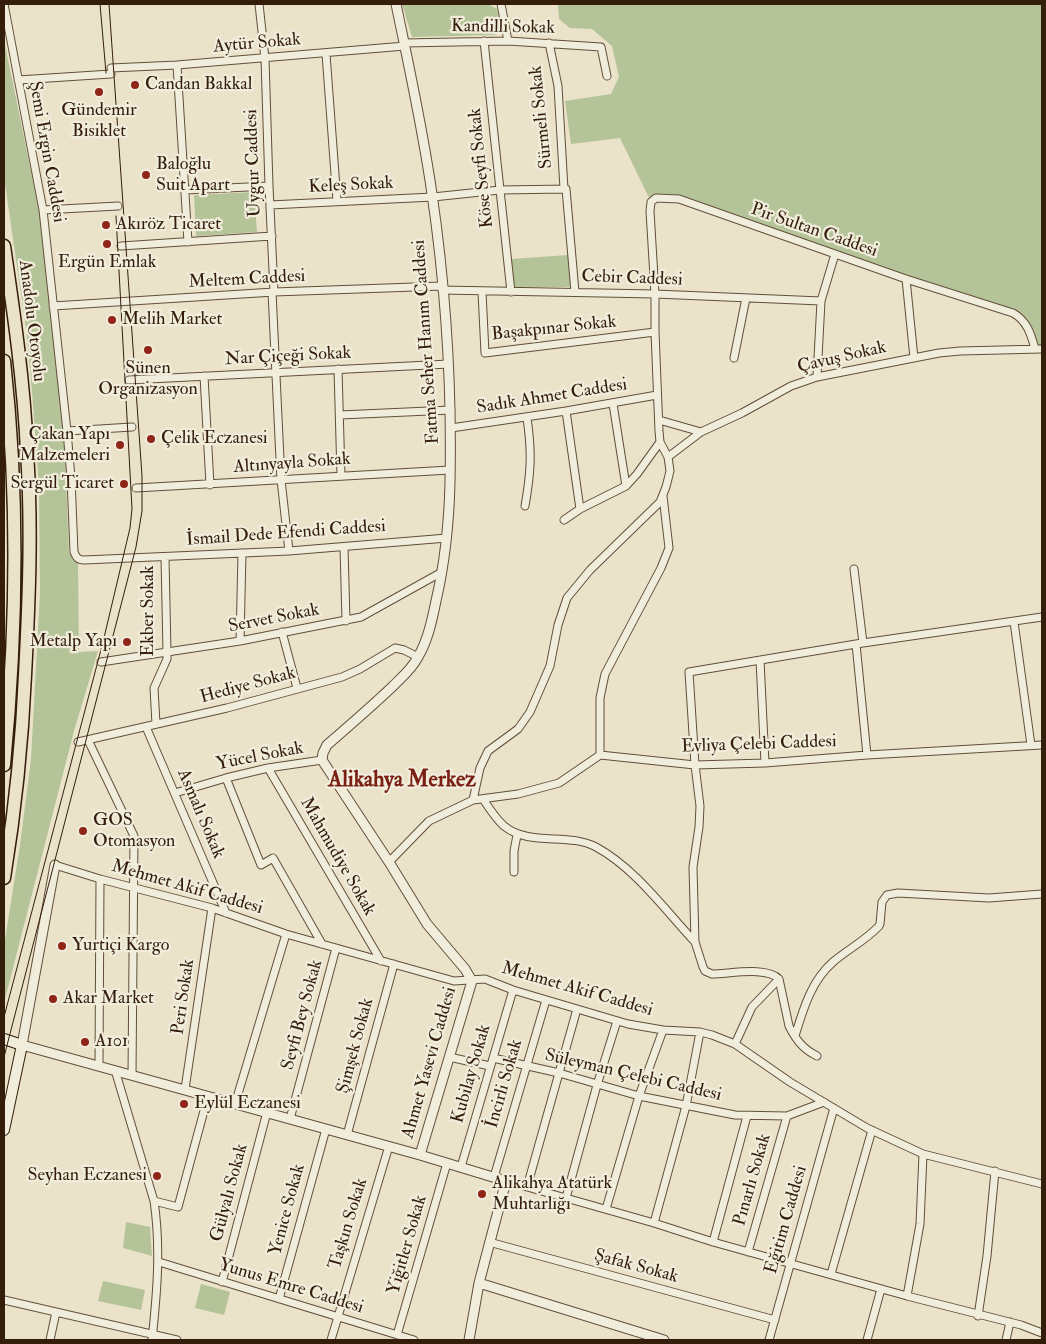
<!DOCTYPE html>
<html>
<head>
<meta charset="utf-8">
<style>
  body { margin:0 }
  #map { position:relative; width:1046px; height:1344px; overflow:hidden; background:#eae3c9; font-family:"IM FELL Double Pica",serif }
  canvas { display:block }
  .frame { position:absolute; inset:0; border:5px solid #341d0a; pointer-events:none }
</style>
</head>
<body>
<div id="map">
<canvas width="1046" height="1344"></canvas>
<div class="frame"></div>
</div>
<script>
const c = document.querySelector('canvas').getContext('2d');
c.lineJoin = 'round';
function fill(path, color) {
  c.fillStyle = color;
  c.fill(path, 'evenodd');
}
function trace(path, color, width, dash) {
  c.strokeStyle = color;
  c.lineWidth = width;
  c.lineCap = dash ? 'butt' : 'round';
  c.setLineDash(dash || []);
  c.stroke(path);
}
function drawText(font, color, halo, rows, align = 'center') {
  c.font = font + ' "IM FELL Double Pica",serif';
  c.lineWidth = 4.5;
  c.setLineDash([]);
  c.textBaseline = 'middle';
  c.strokeStyle = halo;
  c.fillStyle = color;
  for (const [text, x, y, turn = 0] of rows) {
    c.save();
    c.translate(x, y);
    c.rotate((+turn || 0) * Math.PI / 180);
    c.textAlign = isNaN(turn) ? turn : align;
    if (halo) c.strokeText(text, 0, 0);
    c.fillText(text, 0, 0);
    c.restore();
  }
}
fill(new Path2D(`
  M 402,4 L 488,4 L 497,9 L 501,27 L 499,33 L 495,35 L 412,37 Z
  M 558,4 L 1042,4 L 1042,349 L 1035,349 L 1018,316 L 670,197 L 651,202 L 620,138 L 571,144 L 565,101 L 611,94 L 619,77 L 612,46 L 592,29 L 570,28 L 559,19 Z
  M 4,40 L 39,210 L 64,431 L 69,553 L 78,564 L 79,652 L 98,651 L 74,731 L 4,1003 L 4,946 L 20,845 L 31,759 L 40,592 L 39,487 L 32,391 L 26,329 L 4,177 Z
  M 254,192 L 257,232 L 196,236 L 194,195 Z
  M 568,255 L 572,287 L 513,287 L 511,259 Z
  M 126,1222 L 150,1227 L 152,1256 L 123,1248 Z
  M 103,1281 L 145,1290 L 141,1310 L 98,1301 Z
  M 201,1284 L 230,1292 L 224,1315 L 195,1308 Z`), '#b4c498');
const minor = new Path2D(`
  M 4,4 L 43,210 L 67,431 L 71,478 L 74,552 C 76,557 78,560 84,560 L 289,551 L 447,538
  M 259,4 L 265,59 L 269,186 L 274,292
  M 501,4 L 508,41
  M 484,41 L 511,292
  M 404,43 L 508,41 L 601,47 L 607,76
  M 549,43 L 558,86 L 564,189
  M 326,54 L 337,201
  M 177,65 L 188,242
  M 111,68 L 177,65 L 405,46
  M 18,80 L 111,74
  M 185,190 L 269,186
  M 270,205 L 433,197 L 500,190 L 566,189 L 575,292
  M 43,210 L 118,206
  M 121,246 L 272,236
  M 906,279 L 914,358
  M 442,290 L 655,294 L 821,301
  M 272,292 L 281,480 L 289,551
  M 482,292 L 485,353 L 655,332
  M 53,306 L 274,292 L 442,286
  M 734,358 L 746,298
  M 338,369 L 341,476
  M 204,376 L 210,485
  M 817,377 L 821,301 L 835,254
  M 129,380 L 449,364
  M 613,404 L 626,486
  M 566,411 L 580,509
  M 340,415 L 451,410
  M 659,420 L 701,432
  M 451,428 L 566,411 L 657,395
  M 67,431 L 132,427
  M 668,457 L 701,432 L 742,413 L 791,386 L 817,377 L 939,353 L 960,351 L 1042,349
  M 136,488 L 450,470
  M 525,506 C 531,472 532,452 527,418
  M 564,520 L 580,509 L 626,486 L 637,474 L 660,442
  M 344,547 L 346,621
  M 854,569 L 863,643
  M 1014,622 L 1031,745
  M 282,632 L 297,688
  M 240,641 L 242,553
  M 856,644 L 867,755
  M 760,660 L 765,763
  M 101,662 L 240,641 L 361,617 L 442,572
  M 156,724 L 154,688 L 167,659 L 167,653 L 165,557
  M 146,727 L 226,913
  M 88,740 L 134,836 L 132,1075
  M 78,742 L 227,708 L 342,677 L 360,669 L 395,648 L 404,650 L 418,657
  M 600,755 L 600,698 L 605,674 L 661,568 L 669,548 L 663,496
  M 268,768 L 381,961
  M 226,778 L 261,865 L 273,858 L 322,944
  M 175,793 L 226,778 L 268,768 L 322,760
  M 483,799 C 489,808 496,819 504,826 C 530,847 568,832 596,847 C 635,868 665,910 695,942
  M 473,800 L 480,768 L 488,751 L 518,729 L 530,712 L 550,666 L 558,625 L 567,598 L 590,570 L 660,502 L 666,487 L 670,471 L 668,457 L 660,442 L 659,431 L 655,332 L 655,294 L 650,211 L 651,202 L 656,198 L 679,199 L 906,279 L 1013,313 C 1027,321 1031,334 1035,349
  M 389,862 L 429,821 L 473,800 L 518,794 L 559,783 L 600,755 L 695,765 L 765,763 L 867,755 L 1042,745
  M 55,865 L 100,879 L 212,908 L 286,934 L 454,981 L 485,979 L 513,990 L 628,1024 L 663,1030 L 700,1032 L 712,1035 L 735,1044 L 790,1082 L 867,1128 L 923,1154 L 1042,1184
  M 514,872 L 514,851 L 517,835
  M 795,1036 C 803,1010 811,981 833,962 C 848,949 865,941 879,926 L 880,924 L 882,902 L 887,895 L 898,893 L 989,898 L 1042,894
  M 735,1044 L 752,1007 L 779,979
  M 817,1056 C 803,1049 796,1040 789,1026 L 779,979 C 767,966 729,974 712,974 L 705,971 L 703,967 L 695,942 L 693,867 L 699,827 L 700,806 L 695,765 L 689,672 L 856,644 L 1042,617
  M 449,1057 L 490,1066
  M 493,1058 L 559,1073 L 639,1096 L 735,1115 L 787,1116 L 824,1102
  M 99,1065 L 100,879
  M 115,1070 L 154,1201 C 161,1248 157,1293 152,1340
  M 185,1089 L 212,908
  M 235,1104 L 286,934
  M 290,1119 L 336,948
  M 347,1135 L 394,964
  M 923,1154 L 920,1224 L 907,1296 L 1021,1325 L 1042,1333
  M 461,1167 L 513,990
  M 494,1177 L 546,1000
  M 506,1181 L 654,1223 L 713,1242 L 907,1296
  M 527,1187 L 577,1009
  M 566,1198 L 597,1085 L 617,1021
  M 154,1201 L 178,1207 L 208,1096
  M 606,1209 L 639,1096 L 663,1030
  M 654,1223 L 686,1106 L 700,1032
  M 489,1242 L 775,1320
  M 713,1242 L 747,1116
  M 748,1252 L 787,1116
  M 159,1262 L 414,1340
  M 831,1274 L 872,1130
  M 222,1282 L 267,1112
  M 279,1299 L 326,1129
  M 4,1300 L 177,1340
  M 978,1316 L 987,1256 L 995,1171
  M 397,1335 L 447,1163
  M 50,1340 L 56,1312
  M 331,1340 L 389,1146
  M 769,1340 L 834,1108
  M 867,1340 L 881,1289
  M 1006,1340 L 1010,1322`);
const tertiary = new Path2D(`
  M 396,4 C 409,67 423,130 432,194 C 446,290 452,387 450,483 C 449,523 445,562 436,601 C 432,620 428,640 418,657 C 412,669 402,677 392,687 C 371,707 349,726 327,745 L 323,753 L 322,760 L 389,862 L 427,924 L 465,969 L 472,981 L 420,1155
  M 55,865 L 22,1045 L 420,1155 L 506,1181 L 479,1283 L 469,1340
  M 479,1283 L 664,1340`);
const secondary = new Path2D(`
  M 4,1039 L 22,1045 L 4,1130`);
const motorway = new Path2D(`
  M 4,246 C 14,314 24,383 27,452 C 32,527 29,601 25,675 C 22,744 15,811 4,878
  M 4,361 C 19,495 17,630 4,765`);
trace(minor, '#624e3a', 9);
trace(tertiary, '#624e3a', 11);
trace(secondary, '#341d0a', 12);
trace(motorway, '#341d0a', 15);
trace(minor, '#f1eddc', 7);
trace(tertiary, '#f1eddc', 9);
trace(secondary, '#f1eddc', 10);
trace(motorway, '#eae3c9', 12);
trace(new Path2D(`
  M 100,4 L 106,73
  M 4,1017 L 103,642 L 130,528 L 132,509 L 116,216
  M 4,1057 L 136,547 L 142,511 L 142,476 L 109,4`), '#341d0a', 1);
for (const [x, y, r, color] of [
  [135,85,5,"#8f2418"],
  [99,92,5,"#8f2418"],
  [146,175,5,"#8f2418"],
  [106,225,5,"#8f2418"],
  [107,244,5,"#8f2418"],
  [112,320,5,"#8f2418"],
  [148,350,5,"#8f2418"],
  [151,439,5,"#8f2418"],
  [120,445,5,"#8f2418"],
  [124,484,5,"#8f2418"],
  [127,642,5,"#8f2418"],
  [83,831,5,"#8f2418"],
  [62,946,5,"#8f2418"],
  [53,999,5,"#8f2418"],
  [85,1042,5,"#8f2418"],
  [184,1104,5,"#8f2418"],
  [157,1176,5,"#8f2418"],
  [482,1194,5,"#8f2418"]
]) {
  const dot = new Path2D();
  dot.arc(x, y, r, 0, 2 * Math.PI);
  c.fillStyle = color;
  c.fill(dot);
  trace(dot, '#f1eddc', 2);
}
drawText('18px', '#341d0a', '#f1eddc', [
  ["Kandilli Sokak",503,28,1],
  ["Aytür Sokak",257,44,-5],
  ["Sürmeli Sokak",542,117,-96],
  ["Şemi Ergin Caddesi",46,152,80],
  ["Uygur Caddesi",254,163,-92],
  ["Köse Seyfi Sokak",482,168,-96],
  ["Keleş Sokak",351,186,-3],
  ["Pir Sultan Caddesi",814,231,19],
  ["Cebir Caddesi",632,279,2],
  ["Meltem Caddesi",247,280,-3],
  ["Anadolu Otoyolu",31,321,83],
  ["Başakpınar Sokak",554,329,-6],
  ["Fatma Seher Hanım Caddesi",427,342,-94],
  ["Nar Çiçeği Sokak",288,357,-3],
  ["Çavuş Sokak",842,358,-13],
  ["Sadık Ahmet Caddesi",552,397,-9],
  ["Altınyayla Sokak",292,464,-4],
  ["İsmail Dede Efendi Caddesi",286,534,-4],
  ["Ekber Sokak",149,611,-90],
  ["Servet Sokak",274,619,-11],
  ["Hediye Sokak",248,686,-15],
  ["Evliya Çelebi Caddesi",759,745,-2],
  ["Yücel Sokak",260,757,-11],
  ["Asmalı Sokak",200,814,67],
  ["Mahmudiye Sokak",337,857,60],
  ["Mehmet Akif Caddesi",187,888,16],
  ["Mehmet Akif Caddesi",577,990,16],
  ["Peri Sokak",184,997,-82],
  ["Seyfi Bey Sokak",303,1015,-75],
  ["Şimşek Sokak",356,1046,-75],
  ["Ahmet Yasevi Caddesi",430,1063,-74],
  ["Kubilay Sokak",472,1074,-74],
  ["Süleyman Çelebi Caddesi",633,1076,13],
  ["İncirli Sokak",505,1084,-74],
  ["Pınarlı Sokak",753,1180,-74],
  ["Gülyalı Sokak",230,1193,-75],
  ["Yenice Sokak",288,1210,-75],
  ["Eğitim Caddesi",787,1220,-74],
  ["Taşkın Sokak",349,1224,-73],
  ["Yiğitler Sokak",408,1245,-74],
  ["Şafak Sokak",636,1267,15],
  ["Yunus Emre Caddesi",291,1287,17]
]);
drawText('18px', '#341d0a', '#f1eddc', [
  ["Candan Bakkal",145,85],
  ["Gündemir",99,111,"center"],
  ["Bisiklet",99,132,"center"],
  ["Baloğlu",156,165],
  ["Suit Apart",156,186],
  ["Akıröz Ticaret",116,225],
  ["Ergün Emlak",107,263,"center"],
  ["Melih Market",122,320],
  ["Sünen",148,369,"center"],
  ["Organizasyon",148,390,"center"],
  ["Çakan Yapı",110,435,"right"],
  ["Malzemeleri",110,456,"right"],
  ["Çelik Eczanesi",161,439],
  ["Sergül Ticaret",114,484,"right"],
  ["Metalp Yapı",117,642,"right"],
  ["GOS",93,821],
  ["Otomasyon",93,842],
  ["Yurtiçi Kargo",72,946],
  ["Akar Market",63,999],
  ["A101",95,1042],
  ["Eylül Eczanesi",194,1104],
  ["Seyhan Eczanesi",147,1176,"right"],
  ["Alikahya Atatürk",492,1184],
  ["Muhtarlığı",492,1205]
], 'left');
drawText('bold 22px', '#7a1f14', '#f1eddc', [
  ["Alikahya Merkez",402,781]
]);
</script>
</body>
</html>
